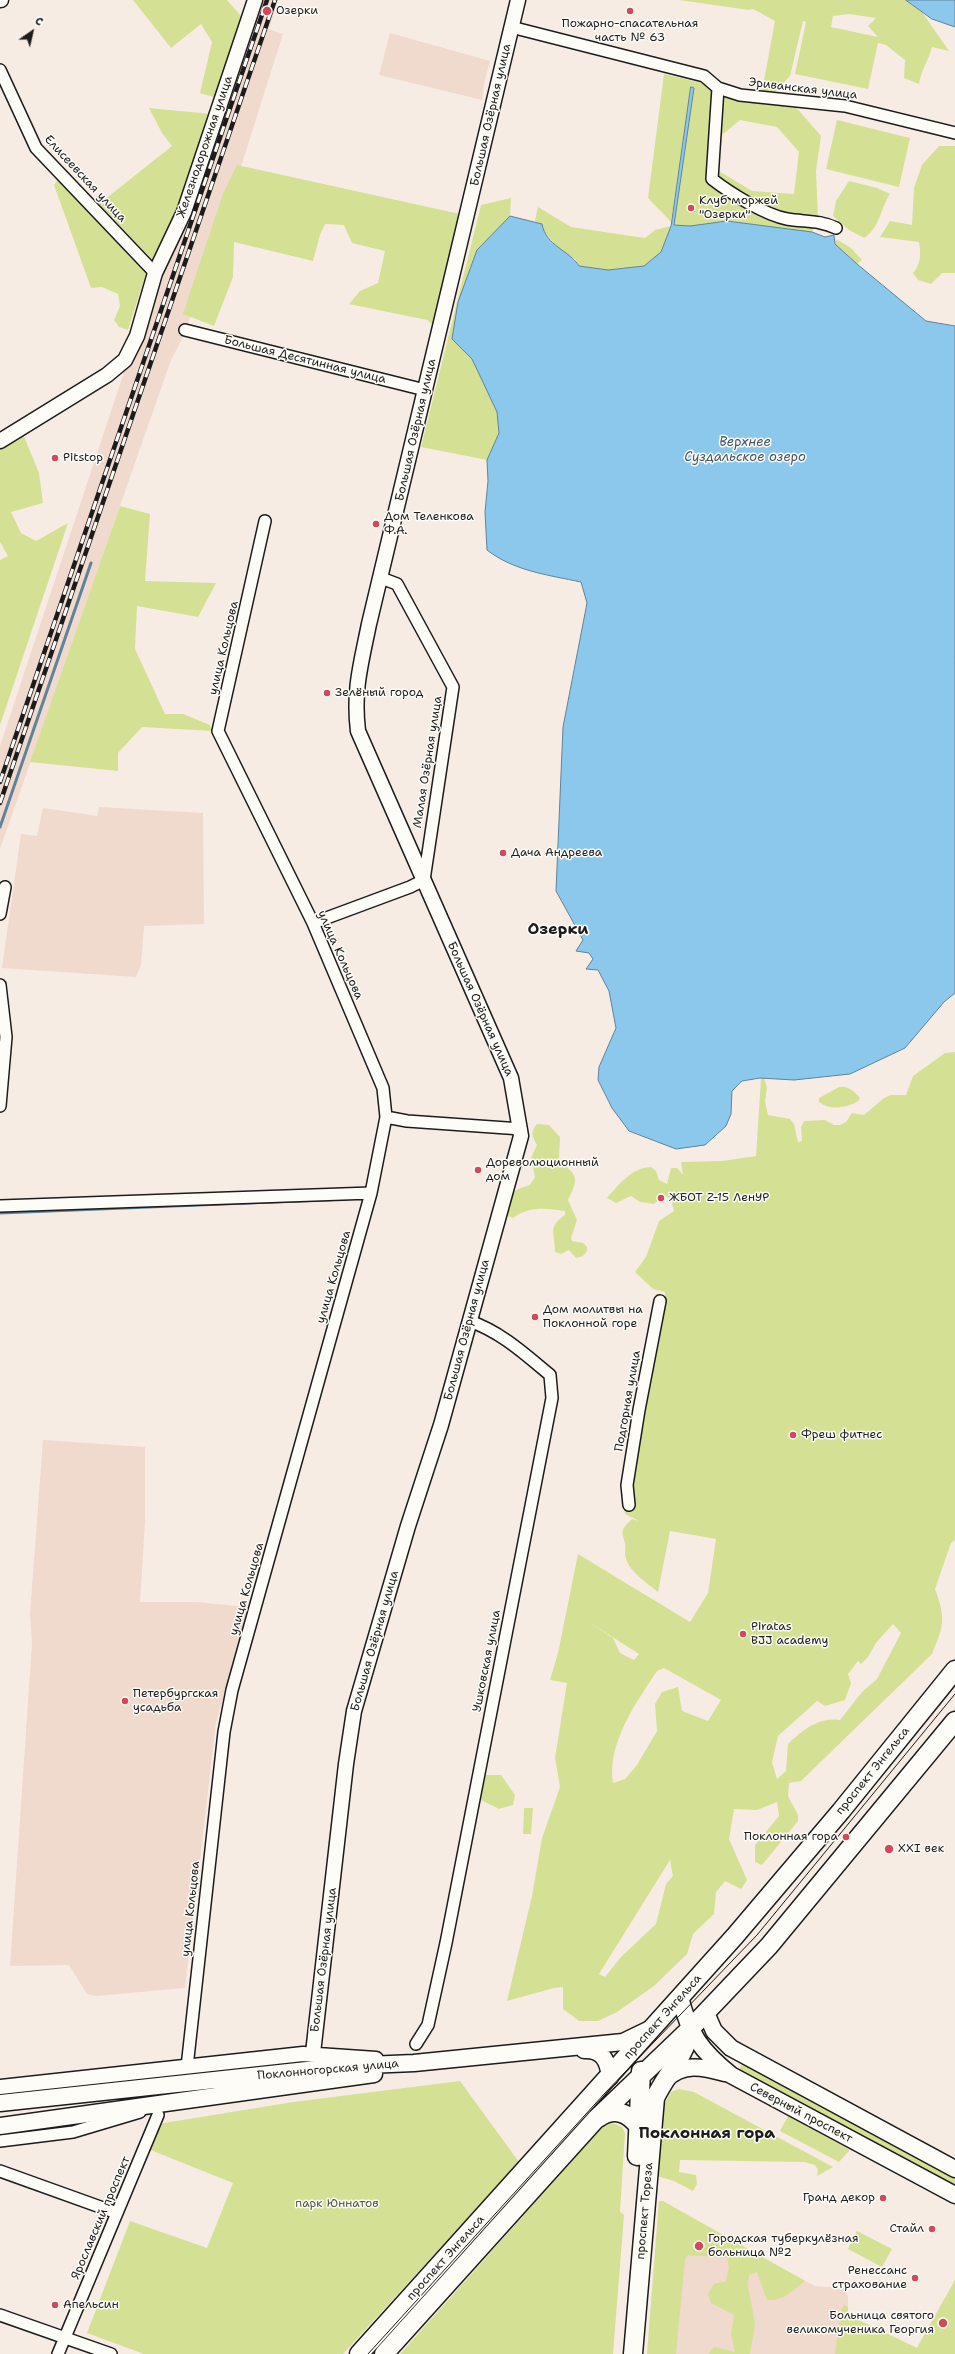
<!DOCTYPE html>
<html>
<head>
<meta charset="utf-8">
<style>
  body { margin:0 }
  #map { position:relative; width:955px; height:2354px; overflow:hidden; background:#f7ece4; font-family:"Shantell Sans",sans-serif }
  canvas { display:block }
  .north { position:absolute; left:12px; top:12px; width:40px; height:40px; -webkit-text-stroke:3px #fdfcf7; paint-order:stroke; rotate:34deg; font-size:11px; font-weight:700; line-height:16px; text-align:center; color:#1c1c1c }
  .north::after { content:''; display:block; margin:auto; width:14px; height:18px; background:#1c1c1c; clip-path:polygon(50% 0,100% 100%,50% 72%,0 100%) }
</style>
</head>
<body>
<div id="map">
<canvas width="955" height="2354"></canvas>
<div class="north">С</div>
</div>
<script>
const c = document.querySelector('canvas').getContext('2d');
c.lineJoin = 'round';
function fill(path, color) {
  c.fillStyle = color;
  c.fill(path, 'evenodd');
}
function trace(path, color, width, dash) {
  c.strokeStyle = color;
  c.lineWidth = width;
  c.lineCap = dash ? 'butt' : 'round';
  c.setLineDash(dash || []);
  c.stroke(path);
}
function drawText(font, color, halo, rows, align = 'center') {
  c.font = font + ' "Shantell Sans",sans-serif';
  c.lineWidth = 3;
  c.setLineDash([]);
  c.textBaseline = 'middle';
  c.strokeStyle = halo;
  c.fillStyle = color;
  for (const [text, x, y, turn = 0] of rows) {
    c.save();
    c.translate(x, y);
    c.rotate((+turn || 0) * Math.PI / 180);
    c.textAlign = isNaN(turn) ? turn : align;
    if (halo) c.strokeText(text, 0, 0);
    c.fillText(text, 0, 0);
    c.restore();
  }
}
fill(new Path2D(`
  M 258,0 L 278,0 L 269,29 L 283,34 L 276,56 L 208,271 L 182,339 L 171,360 L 0,849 L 0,746 L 127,363 Z
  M 390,33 L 490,61 L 484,84 L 482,100 L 379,75 Z
  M 99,807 L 203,813 L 204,924 L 144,926 L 141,965 L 136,977 L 2,968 L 21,834 L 37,836 L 43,808 L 97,816 Z
  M 43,1440 L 145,1447 L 145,1521 L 140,1602 L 196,1602 L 248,1607 L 250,1611 L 216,1722 L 185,1988 L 96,1996 L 87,1994 L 69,1965 L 10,1966 L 32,1643 L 30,1614 Z
  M 659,2201 L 815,2286 L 845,2288 L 848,2297 L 848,2315 L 917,2348 L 955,2280 L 955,2354 L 647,2354 Z`), '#f0d9cd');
fill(new Path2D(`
  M 133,0 L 227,0 L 242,17 L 217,98 L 200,93 L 212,42 L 201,24 L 171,48 Z
  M 679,0 L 906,0 L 922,12 L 949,51 L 932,47 C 929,60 921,70 919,84 L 904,78 L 905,60 L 886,45 L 878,43 L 868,89 L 795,74 L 806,22 L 803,21 L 790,76 L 775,92 L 762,91 L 775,21 L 753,9 L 749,10 ZM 849,14 L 876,18 L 868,26 L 878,37 L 831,27 L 833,16 Z
  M 664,74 L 701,83 L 713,89 L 795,106 L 821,136 L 816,171 L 818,218 L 812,232 L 727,221 L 690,226 L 674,225 L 694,88 L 692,87 L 671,222 L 648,198 ZM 740,120 L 777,127 L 799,152 L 794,194 L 752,191 L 719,171 L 722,135 Z
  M 149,108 L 211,114 L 179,205 L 152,259 L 99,204 L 172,146 L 162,133 Z
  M 837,120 L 910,138 L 899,187 L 826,169 Z
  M 939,146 L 955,146 L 955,273 L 942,273 L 931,284 L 918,280 L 913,273 C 921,264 921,254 919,242 L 880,237 L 890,221 L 912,225 L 914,188 L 922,165 Z
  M 237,165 L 460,214 L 433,325 L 427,320 L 349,304 L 360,291 L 378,283 L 385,251 L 352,243 L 344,225 L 325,224 L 320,235 L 313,261 L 234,242 L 233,277 L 214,326 L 183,314 L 223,194 Z
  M 59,178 L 147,270 L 128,330 L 119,327 L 114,320 L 120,306 L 118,294 L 102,287 L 91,288 L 54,185 Z
  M 849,181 L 877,188 L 890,194 C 880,209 880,228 864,238 L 849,230 L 833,216 L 836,201 Z
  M 511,198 L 510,216 L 477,250 L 458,302 L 454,340 L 472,359 L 497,412 L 499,433 L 487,460 L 421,447 L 481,205 Z
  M 538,207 L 571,227 L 645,238 L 655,230 L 671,226 L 662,251 L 644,266 L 608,270 L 579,266 L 575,259 L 561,251 L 535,221 Z
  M 836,239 L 851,248 L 862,260 L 857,264 L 835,244 Z
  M 23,434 L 39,473 L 43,503 L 11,512 L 21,533 L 36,541 L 68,523 L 0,725 L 0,560 L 8,556 L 0,542 L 0,449 Z
  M 120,506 L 150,514 L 145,581 L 216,583 L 198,617 L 137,606 L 135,649 L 165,714 L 183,714 L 210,725 L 212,731 L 142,727 L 118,753 L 118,771 L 30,762 Z
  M 955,1052 L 955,1540 L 951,1543 L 935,1589 C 946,1619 944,1625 932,1654 L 801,1781 L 789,1783 L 788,1796 L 798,1815 L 798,1821 L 762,1865 L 755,1862 L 755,1845 L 779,1816 L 777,1802 L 757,1810 L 734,1809 L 729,1839 L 747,1880 L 741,1889 L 725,1881 L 716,1892 L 714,1914 L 693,1934 L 687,1954 L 654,1986 L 617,2012 L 598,2021 L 579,2021 L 563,2009 L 563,1987 L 554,1988 L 507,2001 L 532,1896 L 542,1838 L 560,1787 L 555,1758 L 567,1683 L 550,1680 L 558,1653 L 578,1554 L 690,1622 L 708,1593 L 716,1539 L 670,1531 L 658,1592 C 648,1584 630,1572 626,1559 C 624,1554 626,1548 625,1543 C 621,1529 621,1530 632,1519 L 639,1521 L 625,1514 L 622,1489 L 624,1472 L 656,1294 L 665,1296 L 665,1292 L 653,1289 L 635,1272 L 646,1257 L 659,1221 L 674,1211 L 671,1199 L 664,1195 L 654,1204 L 640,1202 L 631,1196 L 616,1203 L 607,1198 C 619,1184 633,1167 651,1167 L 656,1171 L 659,1180 L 667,1184 L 671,1168 L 677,1168 L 683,1175 L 681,1162 L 722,1161 L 756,1156 L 761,1078 L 764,1078 L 767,1088 L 765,1101 L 768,1115 L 790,1119 L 794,1124 L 798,1142 L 802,1141 L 801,1127 L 804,1121 L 825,1120 L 834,1125 L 840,1125 L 846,1122 L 852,1113 L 864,1115 L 884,1098 L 891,1095 L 906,1095 L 913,1076 L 945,1053 ZM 586,1620 L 639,1654 L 634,1660 L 620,1653 L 613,1638 ZM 893,1624 L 901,1633 L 877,1679 L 862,1692 L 840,1720 C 818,1717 803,1730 788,1744 L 786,1771 L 777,1779 L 772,1762 L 778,1736 L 817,1701 L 825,1706 L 845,1700 L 851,1683 L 848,1674 L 858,1661 L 861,1664 L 868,1657 L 876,1643 ZM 664,1668 L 721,1700 L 708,1721 L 682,1711 L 678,1687 L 662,1692 L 655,1704 L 657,1731 L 637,1765 L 625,1779 L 613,1783 C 607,1743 636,1703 657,1671 ZM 670,1860 L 673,1876 L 666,1884 L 656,1924 L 621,1957 L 605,1977 L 599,1974 Z
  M 839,1087 C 848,1086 854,1091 860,1098 L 858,1101 C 847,1108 830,1111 819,1102 L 819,1098 Z
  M 537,1124 L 549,1125 L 560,1137 L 559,1161 C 578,1175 579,1178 568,1200 L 577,1220 L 571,1238 L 572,1241 L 583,1243 L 587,1247 L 587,1251 L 583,1256 L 576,1258 L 569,1250 L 561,1254 L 555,1252 C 555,1233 547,1227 565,1215 L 565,1211 C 546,1208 529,1206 513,1218 L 505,1215 C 511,1193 507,1192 530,1185 L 535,1177 L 531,1158 L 537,1145 C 532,1136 530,1132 537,1124 Z
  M 485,1775 L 501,1775 L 515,1795 L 513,1805 L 499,1809 L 481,1800 Z
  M 524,1808 L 533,1808 L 531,1834 L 523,1834 Z
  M 743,2063 L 955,2179 L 955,2189 L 738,2071 Z
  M 460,2081 L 519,2162 L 343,2354 L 144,2354 L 87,2333 L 130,2221 L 207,2248 L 233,2183 L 148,2149 L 158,2124 L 293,2102 Z
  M 679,2089 L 694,2092 L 833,2167 L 817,2176 L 818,2170 L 815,2165 L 804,2162 L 680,2160 L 679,2172 L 696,2175 L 697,2184 L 693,2191 L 674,2181 L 657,2176 L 663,2107 L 671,2092 Z
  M 788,2116 L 850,2150 L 839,2162 L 780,2131 Z
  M 612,2123 L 622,2127 L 625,2133 L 620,2212 L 624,2215 L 613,2354 L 400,2354 L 598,2132 L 606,2125 Z
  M 659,2201 L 663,2201 L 805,2281 C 792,2291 784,2301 767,2300 L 757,2272 L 749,2275 L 748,2286 L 755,2324 L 750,2354 L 709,2354 L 714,2347 L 735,2352 L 731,2334 L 734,2315 L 711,2303 L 708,2294 L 714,2284 L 726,2281 L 729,2267 L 727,2258 L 688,2255 L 685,2259 L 676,2354 L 647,2354 Z
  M 857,2231 L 892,2249 L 882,2267 L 848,2249 Z
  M 955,2280 L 955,2354 L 835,2354 L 841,2310 L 844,2305 L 848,2307 L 848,2315 L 917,2348 Z`), '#d4e194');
const water = new Path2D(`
  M 906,0 L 955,0 L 955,27 L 932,19 Z
  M 691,87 L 694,88 L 674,225 L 690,226 L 727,221 L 812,232 L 825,237 L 834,235 L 835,244 L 857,264 L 926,321 L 955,326 L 955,993 L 944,1002 L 905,1048 L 850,1074 L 794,1080 L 760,1078 L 742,1081 L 732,1091 L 731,1114 L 726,1126 L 705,1145 L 676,1149 L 629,1131 L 612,1108 L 598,1080 L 599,1067 L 616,1028 L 609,991 L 598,970 L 586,969 L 593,959 L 589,953 L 576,951 L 583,940 L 556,891 L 563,727 L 587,603 L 581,582 C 548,575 514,571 487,550 L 485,512 L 488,481 L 487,460 L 499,433 L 497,412 L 472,359 L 452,339 L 458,302 L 477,250 L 510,216 L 542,224 C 546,246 569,250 579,266 L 608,270 L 644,266 L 661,252 L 671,226 Z`);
fill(water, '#8bc8eb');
trace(water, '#5f8398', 1);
trace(new Path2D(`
  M 0,827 L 91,563
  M 0,1213 L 347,1199`), '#5f8398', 3);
const minor = new Path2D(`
  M 511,27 L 704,76 L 718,88 L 740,95 L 845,106 L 955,133
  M 0,70 L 36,148 L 155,273
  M 718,88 L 712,179 C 730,193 765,215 787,219 C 804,222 820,220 836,228
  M 185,330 L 425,390
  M 0,914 L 5,887
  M 313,923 L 410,887 L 424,880 L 453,687 L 397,584 L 381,578
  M 0,985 L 6,1037 L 0,1106
  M 386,1117 L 407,1121 L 521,1129
  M 0,1206 L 371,1193
  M 629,1505 L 627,1485 L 639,1410 L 660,1301
  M 416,2044 L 428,2025 L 446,1943 L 552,1398 L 550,1375 C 526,1355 500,1331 469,1321
  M 187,2067 L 224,1732 L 232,1690 L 371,1193 L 386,1117 L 383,1088 L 313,923 L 218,731 L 265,521
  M 0,2141 L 73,2132 L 140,2112
  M 0,2171 L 117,2213
  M 0,2315 L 111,2354
  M 58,2354 L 158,2115`);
const tertiary = new Path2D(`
  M 0,0 L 1,0
  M 0,441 L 107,375 L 125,360 L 137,336 L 155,273 L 184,212 L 255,0
  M 313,2053 L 346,1764 L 354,1711 L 408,1526 L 441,1425 L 521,1136 L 511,1078 L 358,731 C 353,690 361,664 369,624 L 518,0
  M 0,2087 L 303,2054 L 376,2059`);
const secondary = new Path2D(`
  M 680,1997 C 689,2034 701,2051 731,2075 L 955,2195
  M 706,2013 L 714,2031 L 731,2048 L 955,2169
  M 584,2050 C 602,2049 608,2060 610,2077
  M 665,2080 C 683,2062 703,2067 725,2073
  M 0,2103 L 344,2066 L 414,2063 L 623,2042 L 650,2029
  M 0,2126 L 374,2074`);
const primary = new Path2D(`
  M 598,2118 C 614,2107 628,2112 639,2127
  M 637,2156 L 641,2071
  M 359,2354 L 735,1936 L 841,1811 L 955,1670
  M 384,2354 L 596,2119 L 690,2029 L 769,1946 L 955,1721
  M 633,2354 L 655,2098 C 666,2075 684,2057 690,2032`);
trace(minor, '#1c1c1c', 14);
trace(tertiary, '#1c1c1c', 17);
trace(secondary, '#1c1c1c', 19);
trace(primary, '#1c1c1c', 21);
trace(minor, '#fdfcf7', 11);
trace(tertiary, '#fdfcf7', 14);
trace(secondary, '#fdfcf7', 16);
trace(primary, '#fdfcf7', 18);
trace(new Path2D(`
  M 368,2354 L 605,2093 L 757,1935 L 955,1694`), '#1c1c1c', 1);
const rail = new Path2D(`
  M 0,782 L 267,0
  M 0,803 L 275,0`);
trace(rail, '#1c1c1c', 4.5);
trace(rail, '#fdfcf7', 3, [9]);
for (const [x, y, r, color] of [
  [267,11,5,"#d1495b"],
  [630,11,4,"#d1495b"],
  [691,208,4,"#d1495b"],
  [55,458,4,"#d1495b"],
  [376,524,4,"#d1495b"],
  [327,693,4,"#d1495b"],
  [503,853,4,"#d1495b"],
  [478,1170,4,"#d1495b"],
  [661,1198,4,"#d1495b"],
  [535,1317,4,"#d1495b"],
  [793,1435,4,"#d1495b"],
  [743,1634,4,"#d1495b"],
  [125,1701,4,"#d1495b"],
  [846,1837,4,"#d1495b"],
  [889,1849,5,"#d1495b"],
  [883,2198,4,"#d1495b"],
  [932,2229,4,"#d1495b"],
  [699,2246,5,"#d1495b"],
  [915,2278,4,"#d1495b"],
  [55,2305,4,"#d1495b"],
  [943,2323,5,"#d1495b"]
]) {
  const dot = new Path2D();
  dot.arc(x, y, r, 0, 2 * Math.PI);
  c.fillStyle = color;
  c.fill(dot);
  trace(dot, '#fdfcf7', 1.5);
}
drawText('12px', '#1c1c1c', '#fdfcf7', [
  ["Озерки",276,11],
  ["Пожарно-спасательная",630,24,"center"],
  ["часть № 63",630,38,"center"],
  ["Клуб моржей",699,201],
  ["\"Озерки\"",699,215],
  ["Pitstop",63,458],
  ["Дом Теленкова",384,517],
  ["Ф.А.",384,531],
  ["Зелёный город",335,693],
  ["Дача Андреева",511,853],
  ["Дореволюционный",486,1163],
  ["дом",486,1177],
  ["ЖБОТ Z-15 ЛенУР",669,1198],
  ["Дом молитвы на",543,1310],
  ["Поклонной горе",543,1324],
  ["Фреш фитнес",801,1435],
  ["Piratas",751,1627],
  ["BJJ academy",751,1641],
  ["Петербургская",133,1694],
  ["усадьба",133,1708],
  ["Поклонная гора",838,1837,"right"],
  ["XXI век",898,1849],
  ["Гранд декор",875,2198,"right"],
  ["Стайл",924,2229,"right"],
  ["Городская туберкулёзная",708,2239],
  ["больница №2",708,2253],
  ["Ренессанс",907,2271,"right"],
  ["страхование",907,2285,"right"],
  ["Апельсин",63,2305],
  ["Больница святого",934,2316,"right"],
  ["великомученика Георгия",934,2330,"right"]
], 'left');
drawText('12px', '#1c1c1c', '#fdfcf7', [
  ["Эриванская улица",803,89,7],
  ["Большая Озёрная улица",491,115,-77],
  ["Железнодорожная улица",205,147,-71],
  ["Елисеевская улица",85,179,47],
  ["Большая Десятинная улица",305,360,14],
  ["Большая Озёрная улица",416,430,-77],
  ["улица Кольцова",224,648,-77],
  ["Малая Озёрная улица",428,762,-81],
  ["улица Кольцова",340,955,66],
  ["Большая Озёрная улица",480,1009,66],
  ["улица Кольцова",334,1277,-74],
  ["Большая Озёрная улица",467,1330,-75],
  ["Подгорная улица",628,1401,-80],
  ["улица Кольцова",247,1589,-74],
  ["Большая Озёрная улица",375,1641,-74],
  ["Ушковская улица",487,1661,-79],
  ["проспект Энгельса",873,1771,-51],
  ["улица Кольцова",191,1909,-84],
  ["Большая Озёрная улица",324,1960,-83],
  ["проспект Энгельса",663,2017,-48],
  ["Поклонногорская улица",328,2070,-5],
  ["Северный проспект",801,2113,28],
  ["проспект Тореза",645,2211,-85],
  ["Ярославский проспект",101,2218,-67],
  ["проспект Энгельса",446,2258,-48]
]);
drawText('12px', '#535740', '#fdfcf7', [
  ["парк Юннатов",337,2204]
]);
drawText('italic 13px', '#435864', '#fdfcf7', [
  ["Верхнее",745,443],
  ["Суздальское озеро",745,458]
]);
drawText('bold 16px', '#1c1c1c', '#fdfcf7', [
  ["Озерки",558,930],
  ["Поклонная гора",707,2134]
]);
</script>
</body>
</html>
